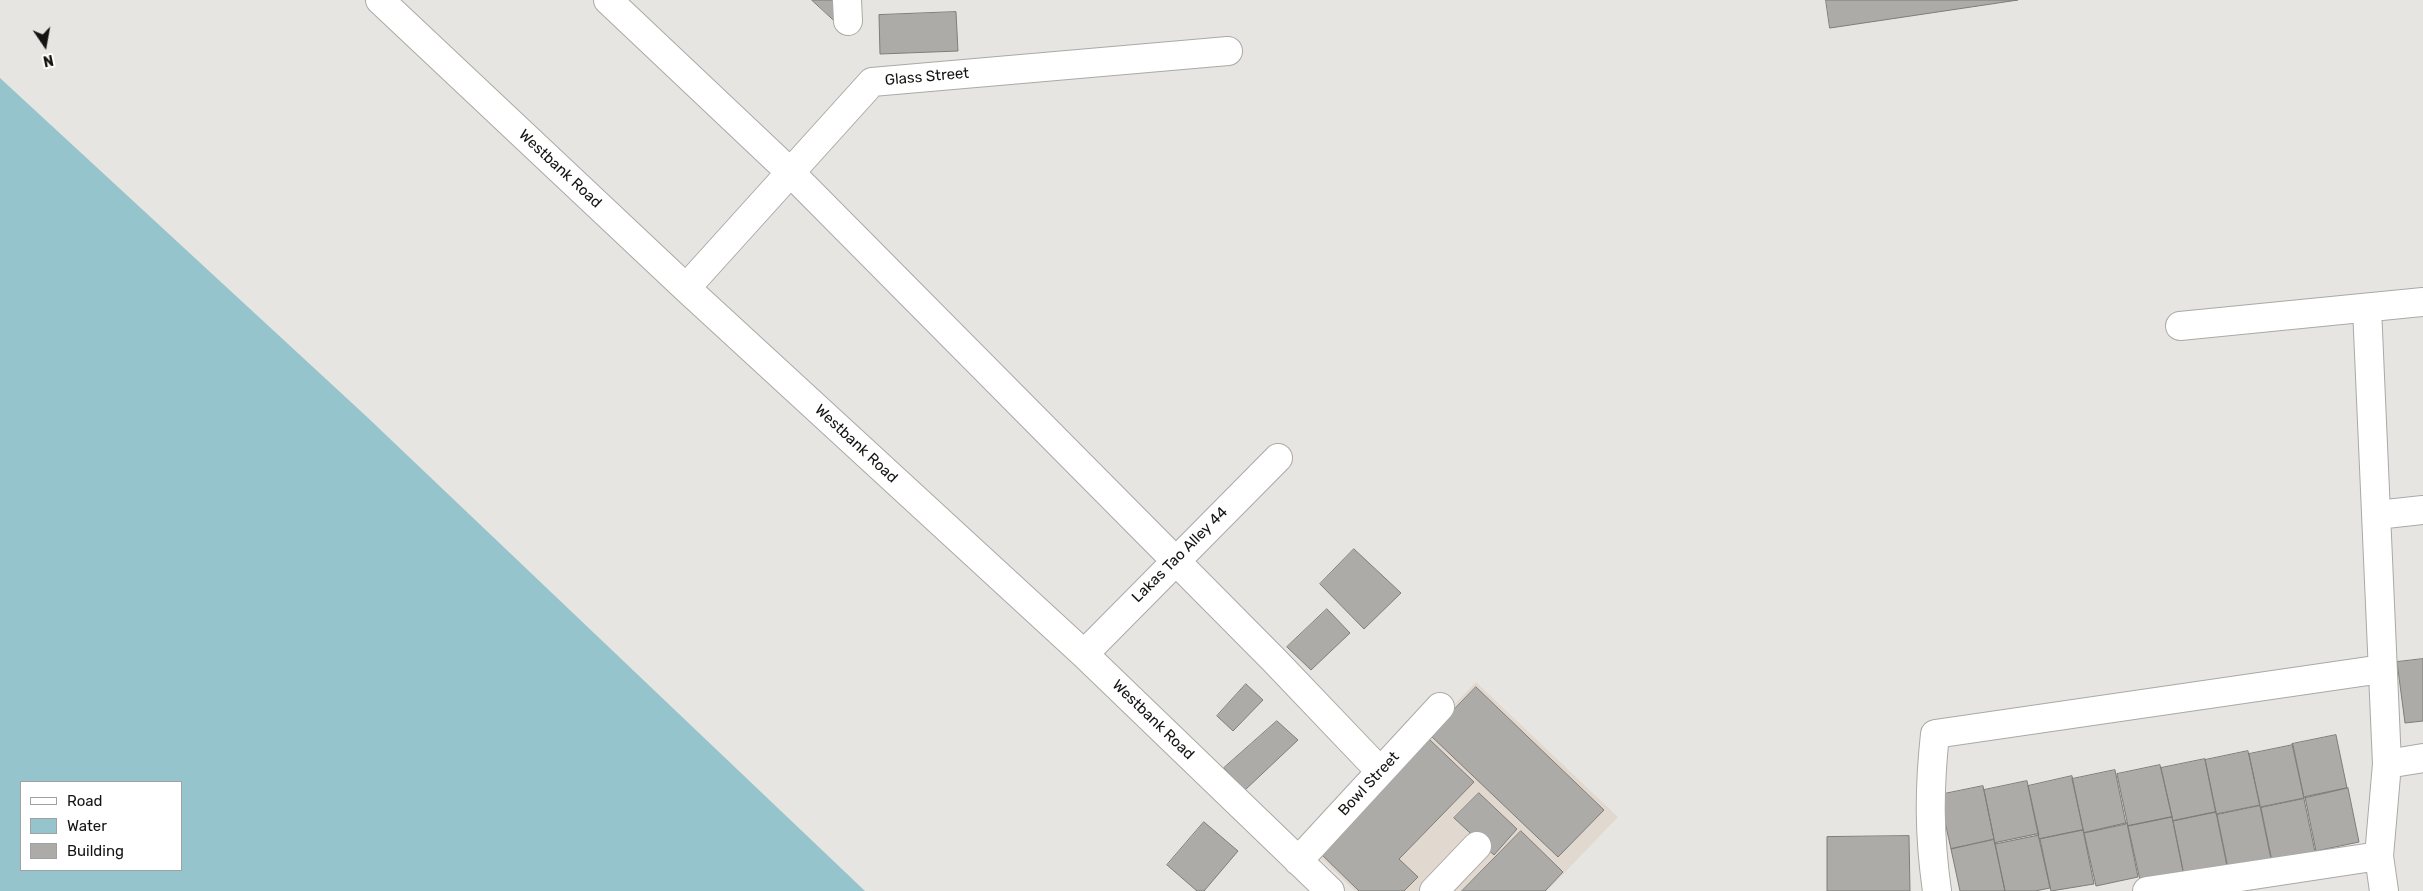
<!DOCTYPE html>
<html>
<head>
<meta charset="utf-8">
<style>
  body { margin:0 }
  #map { position:relative; width:2423px; height:891px; overflow:hidden; background:#e7e5e1; font-family:Rubik,sans-serif }
  canvas { display:block }
  .legend { position:absolute; left:20px; top:781px; width:162px; height:90px; box-sizing:border-box; background:#fff; border:1px solid #a1a1a1; margin:0; padding:6px 9px; list-style:none; font-size:15px; color:#151413 }
  .legend li { display:flex; align-items:center; gap:10px; height:25px }
  .legend b { width:25px; border:1px solid #a1a1a1 }
  .north { position:absolute; left:20px; top:20px; width:50px; height:50px; -webkit-text-stroke:4px #fff; paint-order:stroke; rotate:168deg; font-size:14px; font-weight:700; line-height:20px; text-align:center; color:#151413 }
  .north::after { content:''; display:block; margin:auto; width:18px; height:22px; background:#151413; clip-path:polygon(50% 0,100% 100%,50% 72%,0 100%) }
</style>
</head>
<body>
<div id="map">
<canvas width="2423" height="891"></canvas>
<ul class="legend">
<li><b style="height:6px;background:#fff"></b>Road</li>
<li><b style="height:14px;background:#96c4cc"></b>Water</li>
<li><b style="height:14px;background:#adaba8"></b>Building</li>
</ul>
<div class="north">N</div>
</div>
<script>
const c = document.querySelector('canvas').getContext('2d');
c.lineJoin = 'round';
function fill(path, color) {
  c.fillStyle = color;
  c.fill(path, 'evenodd');
}
function trace(path, color, width, dash) {
  c.strokeStyle = color;
  c.lineWidth = width;
  c.lineCap = dash ? 'butt' : 'round';
  c.setLineDash(dash || []);
  c.stroke(path);
}
function drawText(font, color, halo, rows, align = 'center') {
  c.font = font + ' Rubik,sans-serif';
  c.lineWidth = 5;
  c.setLineDash([]);
  c.textBaseline = 'middle';
  c.strokeStyle = halo;
  c.fillStyle = color;
  for (const [text, x, y, turn = 0] of rows) {
    c.save();
    c.translate(x, y);
    c.rotate((+turn || 0) * Math.PI / 180);
    c.textAlign = isNaN(turn) ? turn : align;
    if (halo) c.strokeText(text, 0, 0);
    c.fillText(text, 0, 0);
    c.restore();
  }
}
fill(new Path2D(`
  M 1476,682 L 1618,817 L 1547,891 L 1355,891 L 1313,851 Z`), '#e1d9d0');
fill(new Path2D(`
  M 0,78 L 366,416 L 865,891 L 0,891 ZM 181,782 L 181,870 L 21,870 L 21,782 Z`), '#96c4cc');
const building = new Path2D(`
  M 812,0 L 840,0 L 838,24 Z
  M 1826,0 L 2018,0 L 1830,28 Z
  M 956,12 L 958,51 L 880,54 L 879,15 Z
  M 1354,549 L 1401,593 L 1364,629 L 1320,584 Z
  M 1327,609 L 1350,633 L 1311,670 L 1287,647 Z
  M 2423,659 L 2423,721 L 2405,723 L 2397,662 Z
  M 1246,684 L 1263,700 L 1233,731 L 1217,716 Z
  M 1476,687 L 1604,810 L 1558,857 L 1430,735 Z
  M 1277,721 L 1298,740 L 1245,790 L 1224,768 Z
  M 2336,735 L 2347,788 L 2304,798 L 2292,744 Z
  M 1428,738 L 1474,782 L 1399,859 L 1418,877 L 1404,891 L 1359,891 L 1318,851 Z
  M 2293,745 L 2304,798 L 2260,807 L 2249,754 Z
  M 2248,751 L 2260,805 L 2216,814 L 2205,760 Z
  M 2205,759 L 2216,812 L 2173,821 L 2161,768 Z
  M 2160,765 L 2172,817 L 2128,826 L 2117,774 Z
  M 2115,770 L 2126,824 L 2084,833 L 2072,779 Z
  M 2072,776 L 2083,830 L 2039,839 L 2028,786 Z
  M 2027,781 L 2039,835 L 1995,844 L 1984,790 Z
  M 1983,786 L 1994,839 L 1951,849 L 1939,795 Z
  M 2348,788 L 2359,842 L 2316,851 L 2305,797 Z
  M 1479,793 L 1517,829 L 1494,855 L 1454,818 Z
  M 2304,799 L 2315,852 L 2272,861 L 2261,808 Z
  M 2260,806 L 2271,859 L 2228,868 L 2217,815 Z
  M 2216,812 L 2227,866 L 2184,875 L 2173,821 Z
  M 2172,817 L 2183,871 L 2140,880 L 2128,826 Z
  M 1204,822 L 1238,851 L 1204,891 L 1197,891 L 1167,865 Z
  M 2127,823 L 2138,877 L 2096,886 L 2084,833 Z
  M 2083,830 L 2094,884 L 2051,891 L 2040,839 Z
  M 1521,831 L 1563,872 L 1545,891 L 1462,891 Z
  M 2038,834 L 2050,888 L 2035,891 L 2005,891 L 1995,843 Z
  M 1909,836 L 1910,891 L 1827,891 L 1827,837 Z
  M 1994,840 L 2005,891 L 1960,891 L 1951,849 Z`);
fill(building, '#adaba8');
trace(building, '#7f7c79', 1);
const minor = new Path2D(`
  M 380,0 L 686,288 L 1084,654 L 1330,891
  M 608,0 L 791,173 L 1275,661 L 1380,771
  M 847,0 L 848,21
  M 686,288 L 872,82 L 1228,51
  M 2367,308 L 2387,764 L 2379,856 L 2384,891
  M 2180,326 L 2423,302
  M 2377,515 L 2423,510
  M 1084,654 L 1278,458
  M 2387,764 L 2423,758
  M 1298,861 L 1440,707
  M 1434,891 L 1477,846
  M 1937,891 C 1929,835 1929,790 1935,734 L 2382,669
  M 2147,891 L 2379,856`);
trace(minor, '#aba9a6', 30);
trace(minor, '#fff', 28);
drawText('15px', '#151413', '#fff', [
  ["Glass Street",927,77,-5],
  ["Westbank Road",560,169,43],
  ["Westbank Road",856,444,43],
  ["Lakas Tao Alley 44",1180,555,-45],
  ["Westbank Road",1153,720,44],
  ["Bowl Street",1369,784,-47]
]);
</script>
</body>
</html>
